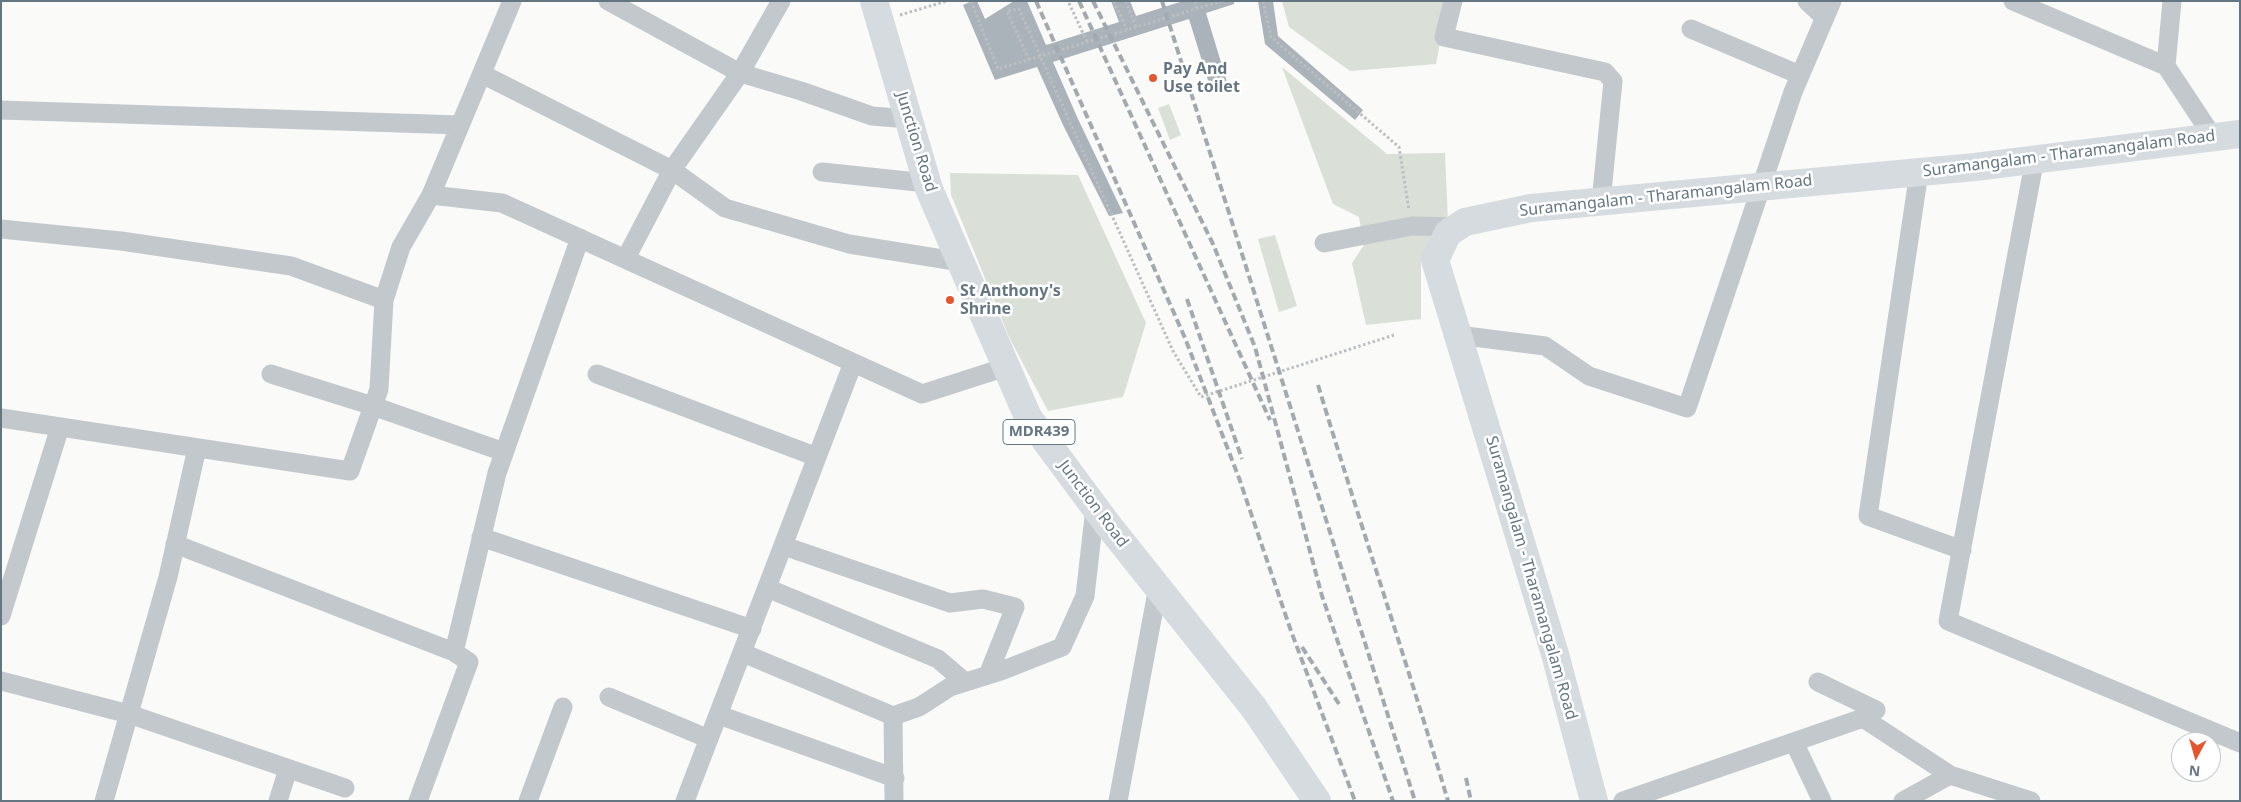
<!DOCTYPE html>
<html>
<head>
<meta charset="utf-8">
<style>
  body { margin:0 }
  #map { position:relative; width:2241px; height:802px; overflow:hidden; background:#fafaf8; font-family:"Noto Sans",sans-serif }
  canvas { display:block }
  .frame { position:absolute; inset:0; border:2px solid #657683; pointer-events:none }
  .north { position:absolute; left:2171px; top:732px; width:50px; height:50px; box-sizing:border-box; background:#fff; border:1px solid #c1c8cd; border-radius:50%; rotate:186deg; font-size:14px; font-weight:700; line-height:20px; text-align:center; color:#657683 }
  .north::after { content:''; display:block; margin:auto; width:18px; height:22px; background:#e4572e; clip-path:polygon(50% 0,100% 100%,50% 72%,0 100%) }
</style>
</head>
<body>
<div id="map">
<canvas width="2241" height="802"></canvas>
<div class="frame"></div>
<div class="north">N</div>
</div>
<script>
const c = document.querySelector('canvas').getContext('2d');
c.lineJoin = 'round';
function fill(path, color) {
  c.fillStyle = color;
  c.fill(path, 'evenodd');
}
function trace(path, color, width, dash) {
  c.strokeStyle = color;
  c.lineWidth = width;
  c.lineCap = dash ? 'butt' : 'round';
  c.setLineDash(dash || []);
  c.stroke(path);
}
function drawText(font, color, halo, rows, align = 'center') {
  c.font = font + ' "Noto Sans",sans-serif';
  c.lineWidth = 5;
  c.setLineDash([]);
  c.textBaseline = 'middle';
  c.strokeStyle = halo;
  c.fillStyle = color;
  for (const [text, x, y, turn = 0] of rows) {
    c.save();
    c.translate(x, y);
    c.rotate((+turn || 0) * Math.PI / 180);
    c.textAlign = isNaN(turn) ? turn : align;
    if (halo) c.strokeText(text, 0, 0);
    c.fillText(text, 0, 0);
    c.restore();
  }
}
fill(new Path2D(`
  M 1282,1 L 1448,1 L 1436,64 L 1350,71 L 1289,27 Z
  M 1282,67 L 1387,154 L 1445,153 L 1448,223 L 1421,261 L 1421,319 L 1366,325 L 1352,263 L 1364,245 L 1359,217 L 1333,204 Z
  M 1169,104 L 1181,135 L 1170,140 L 1158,108 Z
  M 950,173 L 1078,175 L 1146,323 L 1123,397 L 1048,411 L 1009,337 L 951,195 Z
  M 1275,235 L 1297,306 L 1279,312 L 1258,239 Z`), '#dadfd7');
fill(new Path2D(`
  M 972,1 L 977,1 L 985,19 L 1014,1 L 1027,1 L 1046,45 L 1119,22 L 1111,1 L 1130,1 L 1136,16 L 1183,1 L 1234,1 L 1234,4 L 1206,13 L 1228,85 L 1211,90 L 1189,19 L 1053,62 L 1078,119 L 1123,213 L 1109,216 L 1063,125 L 1037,67 L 995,80 L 963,5 Z
  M 1258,1 L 1273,1 L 1278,36 L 1363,110 L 1355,120 L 1265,44 Z`), '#aab3b9');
trace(new Path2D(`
  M 971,1 L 998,69 L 1222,1
  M 1114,1 L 1127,30
  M 1126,1 L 1136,27
  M 1195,1 L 1197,9
  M 1263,1 L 1271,37 L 1399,147 L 1409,210
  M 1069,3 L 1087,42
  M 900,15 L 947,1
  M 1029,60 L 1007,11 L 1019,9 L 1173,351 L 1201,397 L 1394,335`), '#bbbfc2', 3, [2.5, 2.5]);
trace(new Path2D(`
  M 608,1 L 740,73 L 801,91 L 872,116 L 909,119
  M 1453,1 L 1444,37 L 1605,72 L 1613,81 L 1601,202
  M 1807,1 L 1825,18
  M 2013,1 L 2166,66
  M 2172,1 L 2166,66 L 2213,137
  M 1691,29 L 1800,75
  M 482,74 L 672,170 L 725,208 L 849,244 L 961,262
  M 1,110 L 460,125
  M 2035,158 L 1948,621 L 2240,743
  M 822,172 L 927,183
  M 1919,172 L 1868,516 L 1962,550
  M 431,195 L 512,1
  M 1,229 L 121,241 L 291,266 L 384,300 L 401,247 L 431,195 L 502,203 L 922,394 L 1006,367
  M 1324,243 L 1412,226 L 1457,227
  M 626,258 L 672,170 L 740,73 L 781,1
  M 1458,335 L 1545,346 L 1589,376 L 1687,408 L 1793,92 L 1832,1
  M 271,374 L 373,406 L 504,452
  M 597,374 L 817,457
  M 1,418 L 350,471 L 379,389 L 384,300
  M 481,537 L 752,629
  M 175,544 L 454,652
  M 784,546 L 950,603 L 983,599 L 1015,607 L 988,675
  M 767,588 L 938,659 L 965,682
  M 1,616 L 60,427
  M 743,653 L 893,716
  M 1,681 L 129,714 L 345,788
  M 1818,682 L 1876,710
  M 609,697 L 709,739
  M 719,715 L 895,778
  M 1863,718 L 1950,775 L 2031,801
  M 1794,742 L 1822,801
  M 104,801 L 168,577 L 197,448
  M 278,801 L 288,769
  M 418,801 L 469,662 L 454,652 L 497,473 L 580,238
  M 528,801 L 563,707
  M 685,801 L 853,363
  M 894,801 L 893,716 L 919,707 L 950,687 L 1001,671 L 1062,647 L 1085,596 L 1095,508
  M 1118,801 L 1158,587
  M 1623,801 L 1863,718 L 1876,710
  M 1903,801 L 1950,775`), '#c3c8cc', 19);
trace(new Path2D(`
  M 1594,801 L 1555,654 L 1435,260 L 1448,233 L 1465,222 L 1531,208 L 1975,167 L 2240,134`), '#d6dbdf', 28);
trace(new Path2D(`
  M 874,1 L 929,189 L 1028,417 L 1108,525 L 1254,708 L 1317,801`), '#d6dbdf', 28);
trace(new Path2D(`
  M 1036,1 L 1185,338 L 1239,478 L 1291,631 L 1355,801
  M 1079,1 L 1270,420
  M 1093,1 L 1213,244 L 1255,347 L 1322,596 L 1393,801
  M 1162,1 L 1415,801
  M 1187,299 L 1242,459
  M 1318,385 C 1360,524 1407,662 1448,801
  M 1302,647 L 1339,704
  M 1466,778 L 1471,801`), '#a2aab0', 4, [8, 4]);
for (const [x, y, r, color] of [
  [1153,78,5,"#e4572e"],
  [950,300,5,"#e4572e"]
]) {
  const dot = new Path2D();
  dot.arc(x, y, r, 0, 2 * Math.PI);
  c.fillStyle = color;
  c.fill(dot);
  trace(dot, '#fff', 2);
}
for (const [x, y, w] of [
  [1039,432,72]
]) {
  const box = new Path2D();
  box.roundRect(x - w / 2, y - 12.5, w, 25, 4);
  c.fillStyle = '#fff';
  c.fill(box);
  trace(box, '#657683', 1);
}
drawText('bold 15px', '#657683', null, [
  ["MDR439",1039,432]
]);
drawText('bold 16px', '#657683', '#fff', [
  ["Pay And",1163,69],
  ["Use toilet",1163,87],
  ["St Anthony's",960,291],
  ["Shrine",960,309]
], 'left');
drawText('16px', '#657683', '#fff', [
  ["Junction Road",916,142,73],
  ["Suramangalam - Tharamangalam Road",2069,154,-7],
  ["Suramangalam - Tharamangalam Road",1666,196,-6],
  ["Junction Road",1093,504,53],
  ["Suramangalam - Tharamangalam Road",1531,578,74]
]);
</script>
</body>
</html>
